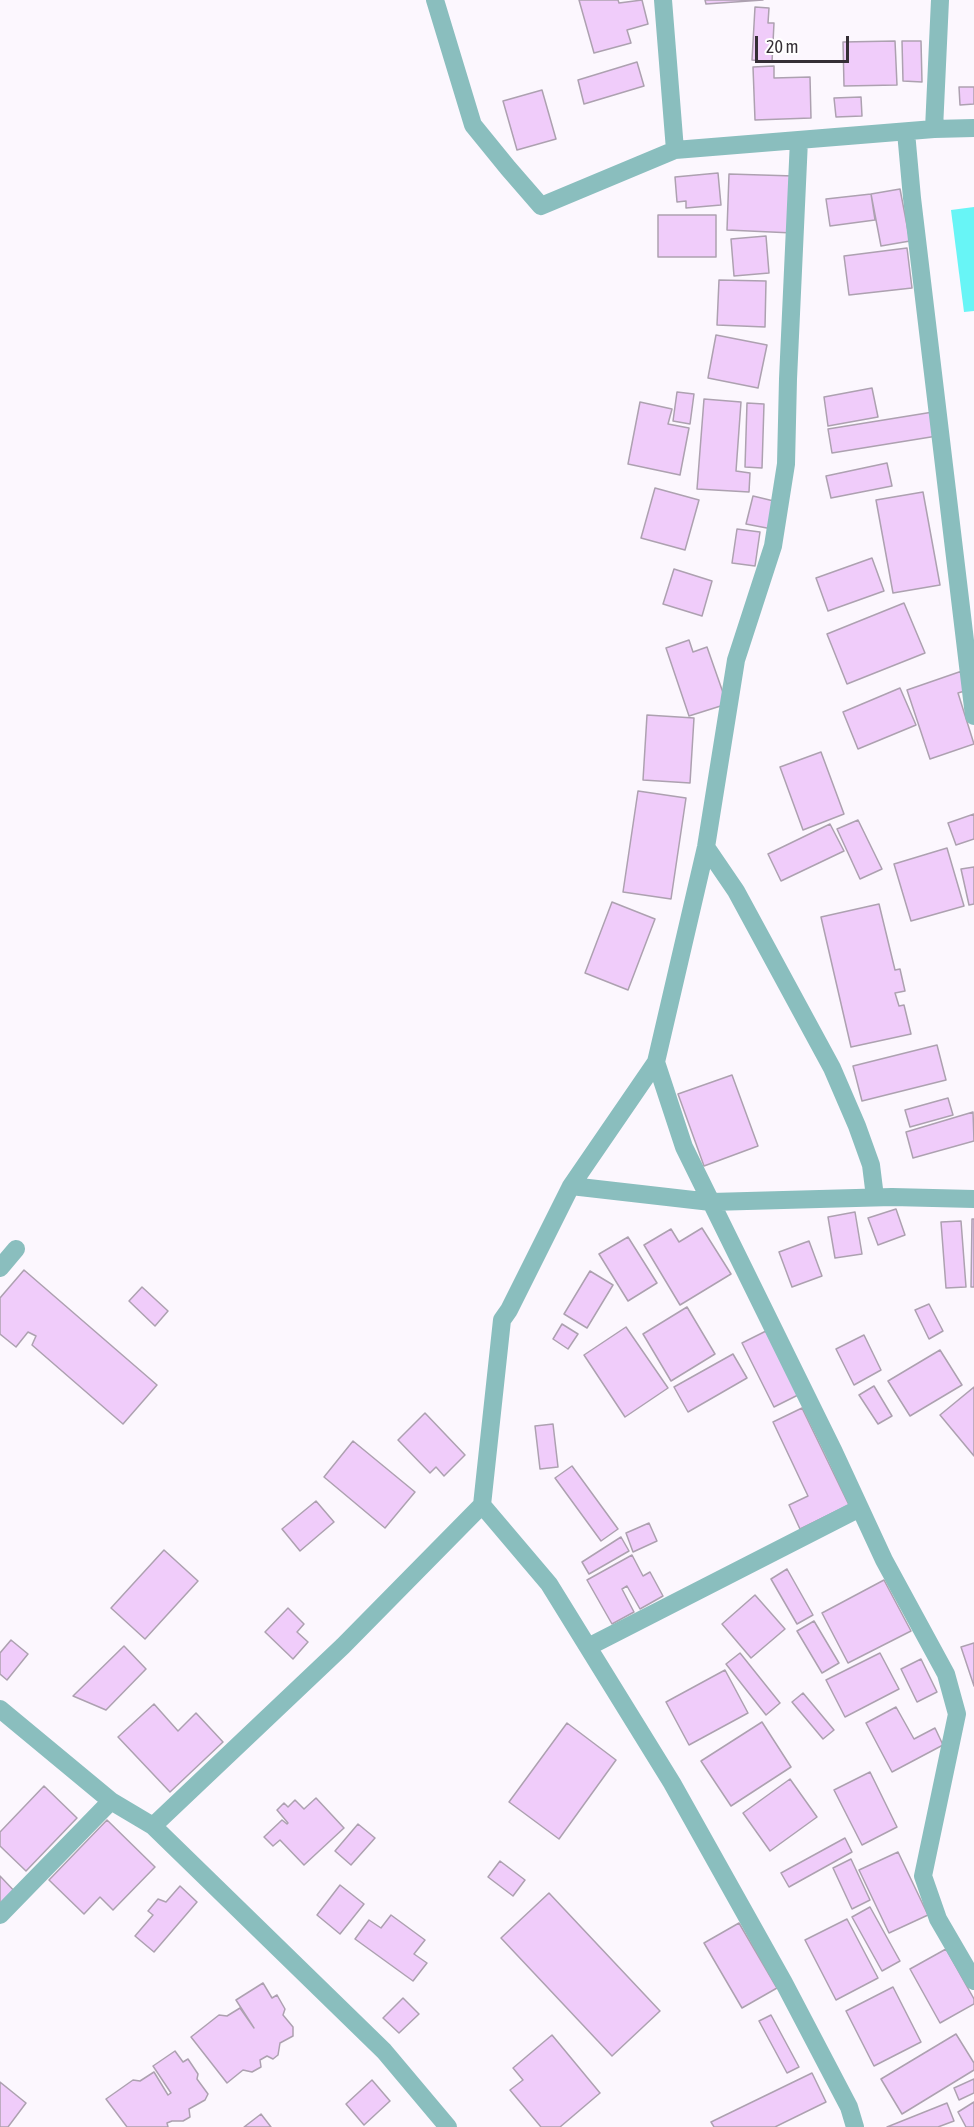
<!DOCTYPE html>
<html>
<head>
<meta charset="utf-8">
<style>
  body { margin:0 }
  #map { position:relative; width:974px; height:2127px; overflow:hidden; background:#fcf7fe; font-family:"Asap Condensed",sans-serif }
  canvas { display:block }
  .scale { position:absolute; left:755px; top:36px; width:94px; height:27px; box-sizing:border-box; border:3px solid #352f36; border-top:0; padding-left:8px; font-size:18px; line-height:21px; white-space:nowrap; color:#352f36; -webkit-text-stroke:4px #fff; paint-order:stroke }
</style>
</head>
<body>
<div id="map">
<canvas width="974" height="2127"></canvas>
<div class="scale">20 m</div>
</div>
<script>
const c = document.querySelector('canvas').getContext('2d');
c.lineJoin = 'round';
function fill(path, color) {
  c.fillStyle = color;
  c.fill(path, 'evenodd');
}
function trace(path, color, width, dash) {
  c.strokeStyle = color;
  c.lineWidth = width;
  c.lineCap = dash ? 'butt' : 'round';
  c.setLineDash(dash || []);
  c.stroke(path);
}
fill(new Path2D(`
  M 974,207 L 974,311 L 964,312 L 951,210 Z`), '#68f5f6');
const building = new Path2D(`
  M 579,0 L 618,0 L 619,3 L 642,0 L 648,24 L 627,30 L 631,43 L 594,53 Z
  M 705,0 L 763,0 L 706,4 Z
  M 755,7 L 769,8 L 768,23 L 774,23 L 772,62 L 752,60 Z
  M 895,41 L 897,85 L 844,86 L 843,42 Z
  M 902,41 L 921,41 L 922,82 L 903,81 Z
  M 637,62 L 644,86 L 584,104 L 578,80 Z
  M 774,66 L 774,78 L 810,77 L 811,118 L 755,120 L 753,67 Z
  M 959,87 L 974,87 L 974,104 L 960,105 Z
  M 542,90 L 556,139 L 517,150 L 503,101 Z
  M 861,97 L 862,116 L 836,117 L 834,98 Z
  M 718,173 L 721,205 L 686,208 L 686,201 L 677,202 L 675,177 Z
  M 729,174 L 794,176 L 793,233 L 727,230 Z
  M 900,189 L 910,241 L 881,246 L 871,194 Z
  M 871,194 L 875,220 L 830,226 L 826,199 Z
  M 658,215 L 716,215 L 716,257 L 658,257 Z
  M 766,236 L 769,273 L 734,276 L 731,239 Z
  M 907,248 L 912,288 L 849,295 L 844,256 Z
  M 719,280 L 766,281 L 765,327 L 717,325 Z
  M 716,335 L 767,345 L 758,388 L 708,378 Z
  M 872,388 L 878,417 L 828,426 L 824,397 Z
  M 677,392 L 694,394 L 690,424 L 673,421 Z
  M 704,399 L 741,402 L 736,471 L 750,473 L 749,492 L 697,489 Z
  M 640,402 L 672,409 L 668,424 L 689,428 L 680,475 L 628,464 Z
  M 747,403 L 764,404 L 762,468 L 745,467 Z
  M 933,412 L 937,436 L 832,453 L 828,429 Z
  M 887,463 L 892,486 L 831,498 L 826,476 Z
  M 655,488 L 699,500 L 685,550 L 641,538 Z
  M 923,492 L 940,585 L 893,593 L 876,500 Z
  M 753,496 L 778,502 L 772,529 L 746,524 Z
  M 737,529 L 760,532 L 755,566 L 732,563 Z
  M 872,558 L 884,591 L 828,611 L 816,578 Z
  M 674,569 L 712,581 L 702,616 L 663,604 Z
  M 904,603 L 925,653 L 847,684 L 827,634 Z
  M 689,640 L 693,652 L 707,647 L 727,704 L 689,716 L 666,648 Z
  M 962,671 L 968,690 L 958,693 L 974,744 L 930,759 L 907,690 Z
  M 900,688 L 916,725 L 858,749 L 843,712 Z
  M 647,715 L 694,718 L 690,783 L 643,780 Z
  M 821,752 L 844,814 L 803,830 L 780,767 Z
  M 638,791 L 686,798 L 671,899 L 623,892 Z
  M 974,814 L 974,839 L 956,845 L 948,823 Z
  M 858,820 L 882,869 L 860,879 L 837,829 Z
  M 830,824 L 844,851 L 781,881 L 768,854 Z
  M 947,848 L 964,906 L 911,921 L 894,864 Z
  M 974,867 L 974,904 L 969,905 L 961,869 Z
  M 612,902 L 655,919 L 628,990 L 585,973 Z
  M 879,904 L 895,970 L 900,969 L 905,991 L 895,993 L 899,1006 L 904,1005 L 911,1034 L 851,1047 L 821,917 Z
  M 937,1045 L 946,1080 L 862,1101 L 853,1066 Z
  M 732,1075 L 758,1146 L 704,1166 L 678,1094 Z
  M 948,1098 L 953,1115 L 910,1127 L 905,1110 Z
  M 973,1112 L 974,1141 L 913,1158 L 906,1132 Z
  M 896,1209 L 905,1235 L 878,1245 L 868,1218 Z
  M 855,1212 L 862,1254 L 835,1258 L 828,1217 Z
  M 972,1219 L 974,1219 L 974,1287 L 971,1287 Z
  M 961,1221 L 966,1287 L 946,1288 L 941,1222 Z
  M 702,1228 L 731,1274 L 680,1305 L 644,1245 L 671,1229 L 679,1242 Z
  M 628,1237 L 657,1283 L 628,1301 L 599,1254 Z
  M 809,1241 L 822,1276 L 792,1287 L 779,1252 Z
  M 24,1270 L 157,1385 L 123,1424 L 32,1345 L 36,1336 L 28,1332 L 16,1347 L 0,1334 L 0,1298 Z
  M 590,1271 L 613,1285 L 587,1328 L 564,1314 Z
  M 142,1287 L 168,1311 L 155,1326 L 129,1301 Z
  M 929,1304 L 943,1331 L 929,1339 L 915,1310 Z
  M 687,1307 L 715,1354 L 671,1381 L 643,1334 Z
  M 562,1324 L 578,1334 L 568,1349 L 553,1339 Z
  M 626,1327 L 668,1388 L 625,1417 L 584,1355 Z
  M 766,1331 L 798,1395 L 774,1407 L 742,1343 Z
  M 864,1335 L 881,1370 L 854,1385 L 836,1349 Z
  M 940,1350 L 962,1385 L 910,1416 L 888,1381 Z
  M 733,1354 L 747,1378 L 688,1412 L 674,1387 Z
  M 874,1386 L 892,1416 L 878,1424 L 859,1395 Z
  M 974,1387 L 974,1456 L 940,1415 Z
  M 802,1408 L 849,1505 L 800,1529 L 789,1505 L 808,1496 L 773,1422 Z
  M 425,1413 L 465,1455 L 444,1476 L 436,1467 L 430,1473 L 398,1440 Z
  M 553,1424 L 558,1467 L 540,1469 L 535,1426 Z
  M 353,1441 L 415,1492 L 385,1528 L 324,1477 Z
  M 572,1466 L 618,1529 L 601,1541 L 555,1478 Z
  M 316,1501 L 334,1522 L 300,1551 L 282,1529 Z
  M 649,1523 L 657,1541 L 633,1552 L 626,1533 Z
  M 621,1537 L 629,1551 L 589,1574 L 582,1562 Z
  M 164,1550 L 198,1581 L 145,1639 L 111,1608 Z
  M 632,1555 L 643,1576 L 650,1572 L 663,1596 L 640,1609 L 627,1586 L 622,1589 L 634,1612 L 612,1624 L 587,1580 Z
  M 787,1569 L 813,1615 L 797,1624 L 771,1579 Z
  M 884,1580 L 911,1631 L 848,1663 L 822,1613 Z
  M 755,1595 L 785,1629 L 751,1658 L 722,1624 Z
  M 288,1608 L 304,1624 L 297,1632 L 308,1642 L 293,1659 L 265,1632 Z
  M 814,1621 L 839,1663 L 822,1673 L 797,1631 Z
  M 11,1640 L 28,1654 L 7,1680 L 0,1674 L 0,1653 Z
  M 974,1643 L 974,1686 L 961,1647 Z
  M 124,1646 L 146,1669 L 106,1710 L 73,1696 Z
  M 740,1653 L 780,1703 L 766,1715 L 726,1664 Z
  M 880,1653 L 899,1689 L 845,1717 L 826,1680 Z
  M 921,1659 L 937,1692 L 917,1702 L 901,1669 Z
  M 725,1670 L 748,1713 L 689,1745 L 666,1702 Z
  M 803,1693 L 834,1730 L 823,1739 L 792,1702 Z
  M 154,1704 L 178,1731 L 196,1713 L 223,1742 L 170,1792 L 118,1737 Z
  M 896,1707 L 914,1739 L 935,1728 L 943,1745 L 892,1772 L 866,1723 Z
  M 762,1722 L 791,1767 L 731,1806 L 701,1761 Z
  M 567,1723 L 616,1760 L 559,1839 L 509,1802 Z
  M 870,1772 L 897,1827 L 862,1845 L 834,1790 Z
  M 790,1779 L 817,1817 L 770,1851 L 743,1813 Z
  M 44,1786 L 77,1818 L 26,1871 L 0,1846 L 0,1832 Z
  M 316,1798 L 344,1828 L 304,1865 L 280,1840 L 273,1846 L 264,1837 L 282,1820 L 287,1824 L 288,1823 L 277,1810 L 284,1803 L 288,1807 L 295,1800 L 304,1809 Z
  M 107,1820 L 155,1867 L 113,1910 L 100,1897 L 84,1914 L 49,1880 Z
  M 358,1824 L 375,1838 L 351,1865 L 335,1851 Z
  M 845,1838 L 852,1852 L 789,1887 L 781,1873 Z
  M 898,1852 L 928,1915 L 889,1933 L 859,1870 Z
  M 851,1859 L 870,1900 L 852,1909 L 833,1868 Z
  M 500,1861 L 525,1880 L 513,1896 L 488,1877 Z
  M 0,1876 L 18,1895 L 0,1913 Z
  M 340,1885 L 364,1904 L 340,1934 L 317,1915 Z
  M 180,1886 L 197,1902 L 154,1952 L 135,1936 L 153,1915 L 148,1911 L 158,1899 L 166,1902 Z
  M 549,1893 L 660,2011 L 612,2056 L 501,1938 Z
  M 870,1907 L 900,1961 L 882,1971 L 852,1917 Z
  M 391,1915 L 425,1940 L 414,1954 L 427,1963 L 413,1981 L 355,1939 L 369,1920 L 381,1928 Z
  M 847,1919 L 878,1978 L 836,2000 L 805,1940 Z
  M 739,1923 L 777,1988 L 742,2008 L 704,1943 Z
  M 946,1949 L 974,1999 L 974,2004 L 940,2023 L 910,1969 Z
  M 263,1983 L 272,1998 L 277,1995 L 285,2009 L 283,2015 L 293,2027 L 293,2036 L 280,2043 L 278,2055 L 273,2059 L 267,2056 L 260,2060 L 261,2067 L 252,2072 L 243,2070 L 227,2083 L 191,2037 L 219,2015 L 227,2016 L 240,2008 L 254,2028 L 236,2000 Z
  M 893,1987 L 921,2042 L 874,2066 L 846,2011 Z
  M 403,1998 L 419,2014 L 399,2033 L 383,2018 Z
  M 771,2015 L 799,2067 L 787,2073 L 759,2021 Z
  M 956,2034 L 974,2063 L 974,2070 L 902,2114 L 881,2079 Z
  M 552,2035 L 600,2093 L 560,2127 L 541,2127 L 510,2090 L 523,2080 L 513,2068 Z
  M 175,2051 L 183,2062 L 188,2059 L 198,2074 L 197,2079 L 208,2094 L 205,2100 L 189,2109 L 190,2117 L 183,2121 L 172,2121 L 167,2123 L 168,2127 L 127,2127 L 106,2099 L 133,2080 L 140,2081 L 154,2072 L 168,2095 L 171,2093 L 153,2066 Z
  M 812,2073 L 826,2102 L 775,2127 L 714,2127 L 711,2122 Z
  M 974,2079 L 974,2093 L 959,2100 L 954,2088 Z
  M 372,2080 L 390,2101 L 364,2125 L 346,2104 Z
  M 0,2082 L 26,2103 L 8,2127 L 0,2127 Z
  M 974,2102 L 974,2127 L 966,2127 L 958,2112 Z
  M 947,2103 L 954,2121 L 938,2127 L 887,2127 Z
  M 261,2114 L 271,2127 L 244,2127 Z`);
fill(building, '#f0ccfa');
trace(building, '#ada1b0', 1.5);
trace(new Path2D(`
  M 435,0 L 473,125 L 508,168 L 541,206 L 675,150 L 934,129 L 974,128
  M 663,0 L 675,150
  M 934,129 L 940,0
  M 906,132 L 912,198 L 974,716
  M 706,847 L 736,891 L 832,1068 L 857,1126 L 871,1165 L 875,1197
  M 656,1062 L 684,1147 L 834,1452 L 884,1560 L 946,1674 L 957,1714 L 923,1876 L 938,1919 L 974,1981
  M 571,1186 L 711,1202 L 892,1197 L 974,1199
  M 0,1268 L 16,1249
  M 482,1505 L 549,1584 L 672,1783 L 784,1983 L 849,2107 L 855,2127
  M 588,1647 L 860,1508
  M 0,1709 L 111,1801 L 153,1826 L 384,2051 L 448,2127
  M 153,1826 L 343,1646 L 482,1505 L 502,1320 L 509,1310 L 571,1186 L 656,1062 L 706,847 L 736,660 L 773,546 L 786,464 L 788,379 L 799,140
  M 0,1915 L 111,1801`), '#8abebe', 18);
</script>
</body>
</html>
